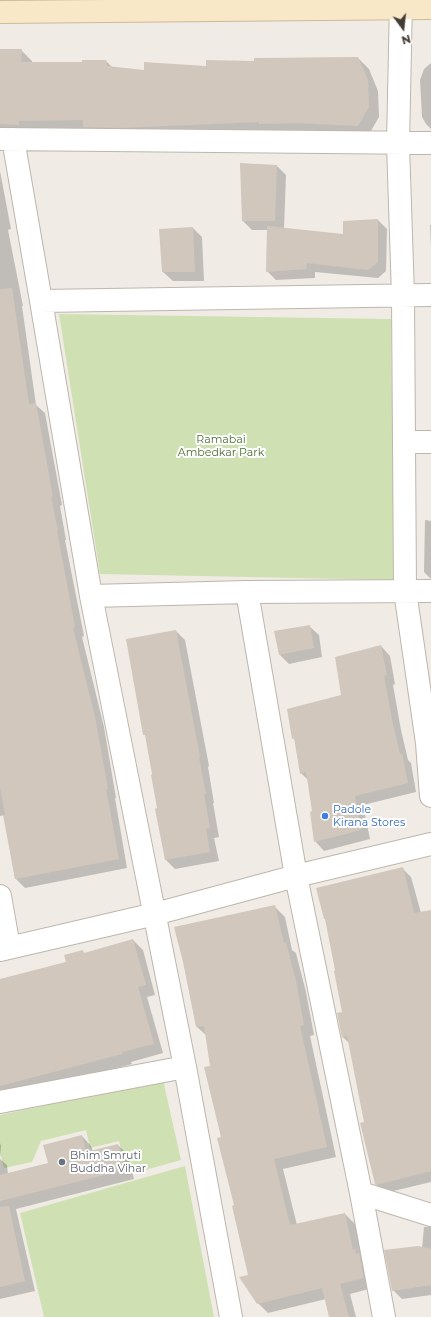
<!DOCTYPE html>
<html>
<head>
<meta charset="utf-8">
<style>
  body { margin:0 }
  #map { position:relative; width:431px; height:1317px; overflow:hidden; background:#f0ece5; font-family:Montserrat,sans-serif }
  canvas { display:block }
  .north { position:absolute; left:383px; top:8px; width:40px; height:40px; -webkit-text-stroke:3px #fff; paint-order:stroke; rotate:165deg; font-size:11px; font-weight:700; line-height:16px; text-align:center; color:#423c35 }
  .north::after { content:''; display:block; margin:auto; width:14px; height:18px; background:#423c35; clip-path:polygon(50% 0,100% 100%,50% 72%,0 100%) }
</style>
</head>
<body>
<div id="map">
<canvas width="431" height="1317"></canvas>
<div class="north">N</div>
</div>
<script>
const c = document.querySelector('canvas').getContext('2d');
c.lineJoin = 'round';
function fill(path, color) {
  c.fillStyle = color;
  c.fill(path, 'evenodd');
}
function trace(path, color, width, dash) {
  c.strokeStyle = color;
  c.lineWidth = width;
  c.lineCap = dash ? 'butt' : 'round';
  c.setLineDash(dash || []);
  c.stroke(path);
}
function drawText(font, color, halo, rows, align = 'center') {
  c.font = font + ' Montserrat,sans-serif';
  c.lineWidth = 4;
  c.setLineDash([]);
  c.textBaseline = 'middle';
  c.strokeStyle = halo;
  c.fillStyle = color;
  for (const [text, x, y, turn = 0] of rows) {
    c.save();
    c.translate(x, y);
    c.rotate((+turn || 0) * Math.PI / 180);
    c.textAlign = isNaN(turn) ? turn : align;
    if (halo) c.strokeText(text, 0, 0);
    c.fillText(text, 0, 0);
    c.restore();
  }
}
fill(new Path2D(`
  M 59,314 L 391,319 L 394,580 L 100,574 Z
  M 163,1080 L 181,1160 L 127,1175 L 119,1141 L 90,1148 L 86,1130 L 41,1141 L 32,1162 L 4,1168 L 0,1152 L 0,1115 Z
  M 185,1166 L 214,1317 L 44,1317 L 20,1213 Z`), '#cfe1b2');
fill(new Path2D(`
  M 0,50 L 21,50 L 32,61 L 32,63 L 83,63 L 106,61 L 113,68 L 145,71 L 207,67 L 255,62 L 358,58 L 369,69 L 378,91 L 379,117 L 368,136 L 0,134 Z
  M 431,63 L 431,129 L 426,124 L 422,117 L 420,80 L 424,69 Z
  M 277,166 L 286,175 L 284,229 L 344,235 L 378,220 L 387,229 L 386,271 L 378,278 L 315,272 L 315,278 L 276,280 L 267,271 L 268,230 L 252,230 L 243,221 Z
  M 0,171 L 11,229 L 8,230 L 23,306 L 22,306 L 36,405 L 45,413 L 62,505 L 60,506 L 66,540 L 65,540 L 84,636 L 82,637 L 104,727 L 116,798 L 115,798 L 127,868 L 25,888 L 15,878 L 4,815 L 0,816 Z
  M 430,225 L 431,225 L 431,248 Z
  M 193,228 L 202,237 L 204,281 L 173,281 L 163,272 Z
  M 425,520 L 431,521 L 431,579 L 424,572 Z
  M 309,626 L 319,635 L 322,657 L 289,664 L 280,655 Z
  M 176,631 L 185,640 L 209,766 L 208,767 L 214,803 L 213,803 L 219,837 L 214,838 L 219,861 L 175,869 L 166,860 L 153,775 L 146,736 L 144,734 Z
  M 381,646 L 390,656 L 395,684 L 393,685 L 401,730 L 408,760 L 411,763 L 416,792 L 363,805 L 370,839 L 324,851 L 315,841 L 313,812 L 308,780 L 301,773 L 296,741 L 293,738 L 342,696 Z
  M 402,868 L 411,877 L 421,913 L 431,913 L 431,1182 L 385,1193 L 376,1184 L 350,1044 L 343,1037 L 343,1013 Z
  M 275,907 L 285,917 L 292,950 L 296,953 L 306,992 L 314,1035 L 310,1036 L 336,1157 L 283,1169 L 297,1225 L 345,1214 L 355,1224 L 362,1257 L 373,1288 L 350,1294 L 356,1317 L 330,1317 L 326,1299 L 268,1313 L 258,1303 L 250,1275 L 235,1206 L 223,1138 L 207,1036 L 197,1027 L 184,962 Z
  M 133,940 L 143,950 L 155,995 L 147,997 L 163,1053 L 131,1062 L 132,1064 L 0,1098 L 0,980 L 67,962 L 82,951 L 85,954 Z
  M 82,1136 L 91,1146 L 93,1151 L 118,1145 L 128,1155 L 134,1179 L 16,1209 L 35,1291 L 0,1299 L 0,1143 L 1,1146 L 0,1159 L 7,1165 L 8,1174 L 49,1164 Z
  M 424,1227 L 431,1227 L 431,1295 L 402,1299 L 393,1290 L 422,1248 Z`), '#0003');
fill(new Path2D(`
  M 0,49 L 22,49 L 21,62 L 82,62 L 82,60 L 106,60 L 107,66 L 144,70 L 144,62 L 206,66 L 206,60 L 254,61 L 254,58 L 358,57 L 368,80 L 369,107 L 358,126 L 298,123 L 259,124 L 259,122 L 120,128 L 83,127 L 83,120 L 19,121 L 19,125 L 0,124 Z
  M 240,163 L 277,165 L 275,221 L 242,221 Z
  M 378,219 L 378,262 L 368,270 L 307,263 L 306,269 L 266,272 L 267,226 L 343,234 L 343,221 Z
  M 193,227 L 195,272 L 162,272 L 159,229 Z
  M 12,288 L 29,404 L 36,403 L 53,497 L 51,497 L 58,531 L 57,531 L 75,627 L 73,628 L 95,717 L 108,789 L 106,789 L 119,859 L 15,879 L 3,815 L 5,815 L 0,788 L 0,289 Z
  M 310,625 L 314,648 L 279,655 L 274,631 Z
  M 176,630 L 200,757 L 199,758 L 206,794 L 204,794 L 210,828 L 206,829 L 210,852 L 165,860 L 155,809 L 157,808 L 151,775 L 152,774 L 145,735 L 143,735 L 126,639 Z
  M 381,645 L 387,675 L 384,676 L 392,720 L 400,754 L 402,753 L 408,783 L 355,796 L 361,830 L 314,842 L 310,812 L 312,811 L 306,772 L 300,774 L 294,738 L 292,739 L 287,709 L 341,695 L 335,657 Z
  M 403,867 L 414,913 L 431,910 L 431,1171 L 376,1185 L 375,1184 L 360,1123 L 364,1122 L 347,1036 L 342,1038 L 337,1013 L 342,1012 L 334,971 L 335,970 L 325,919 L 324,919 L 316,888 Z
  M 275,905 L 284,943 L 286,942 L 296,981 L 304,1025 L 300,1026 L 327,1147 L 274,1159 L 290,1225 L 345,1213 L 353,1250 L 355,1249 L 356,1254 L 359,1253 L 364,1278 L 340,1284 L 349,1317 L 329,1317 L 322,1288 L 257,1304 L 239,1277 L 248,1275 L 232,1206 L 234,1205 L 217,1138 L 221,1137 L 204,1067 L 210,1066 L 204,1026 L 196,1027 L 183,962 L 174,927 Z
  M 133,939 L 146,985 L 138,987 L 154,1044 L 122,1052 L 122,1054 L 0,1086 L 0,979 L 66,962 L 64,955 L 83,950 L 84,953 Z
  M 82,1135 L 86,1152 L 118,1144 L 124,1170 L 0,1201 L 0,1175 L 48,1163 L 43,1145 Z
  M 9,1206 L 25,1281 L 0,1287 L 0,1207 Z
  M 418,1246 L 431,1249 L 431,1285 L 392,1291 L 384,1250 Z`), '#d1c7bc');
const street = new Path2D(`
  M 401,0 L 398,144 L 403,296 L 405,591 L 427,743 L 431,796
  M 0,139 L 431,143
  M 13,139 L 41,301
  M 404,442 L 431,442
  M 247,592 L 296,876 L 361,1193
  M 91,596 L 41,301 L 431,295
  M 0,896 L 9,947
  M 0,950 L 155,914 L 296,876 L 431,844
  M 0,1102 L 185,1067
  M 231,1317 L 185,1067 L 91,596 L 247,592 L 431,591
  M 384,1317 L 361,1193 L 431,1215`);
const secondary = new Path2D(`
  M 0,12 L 431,8`);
trace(street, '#beb6ac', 24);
trace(secondary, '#ccba99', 24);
trace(street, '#fff', 22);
trace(secondary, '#f8e8c7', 22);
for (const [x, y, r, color] of [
  [325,816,4,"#3f7fe0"],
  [62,1162,4,"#6b7280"]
]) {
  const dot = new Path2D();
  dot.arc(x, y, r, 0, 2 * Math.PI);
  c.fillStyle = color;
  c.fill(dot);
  trace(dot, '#fff', 1.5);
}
drawText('11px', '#4c6d30', '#fff', [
  ["Ramabai",221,440],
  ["Ambedkar Park",221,453]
]);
drawText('11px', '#366cbe', '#fff', [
  ["Padole",333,810],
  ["Kirana Stores",333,823]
], 'left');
drawText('11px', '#5b616d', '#fff', [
  ["Bhim Smruti",70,1156],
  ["Buddha Vihar",70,1169]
], 'left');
</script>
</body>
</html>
